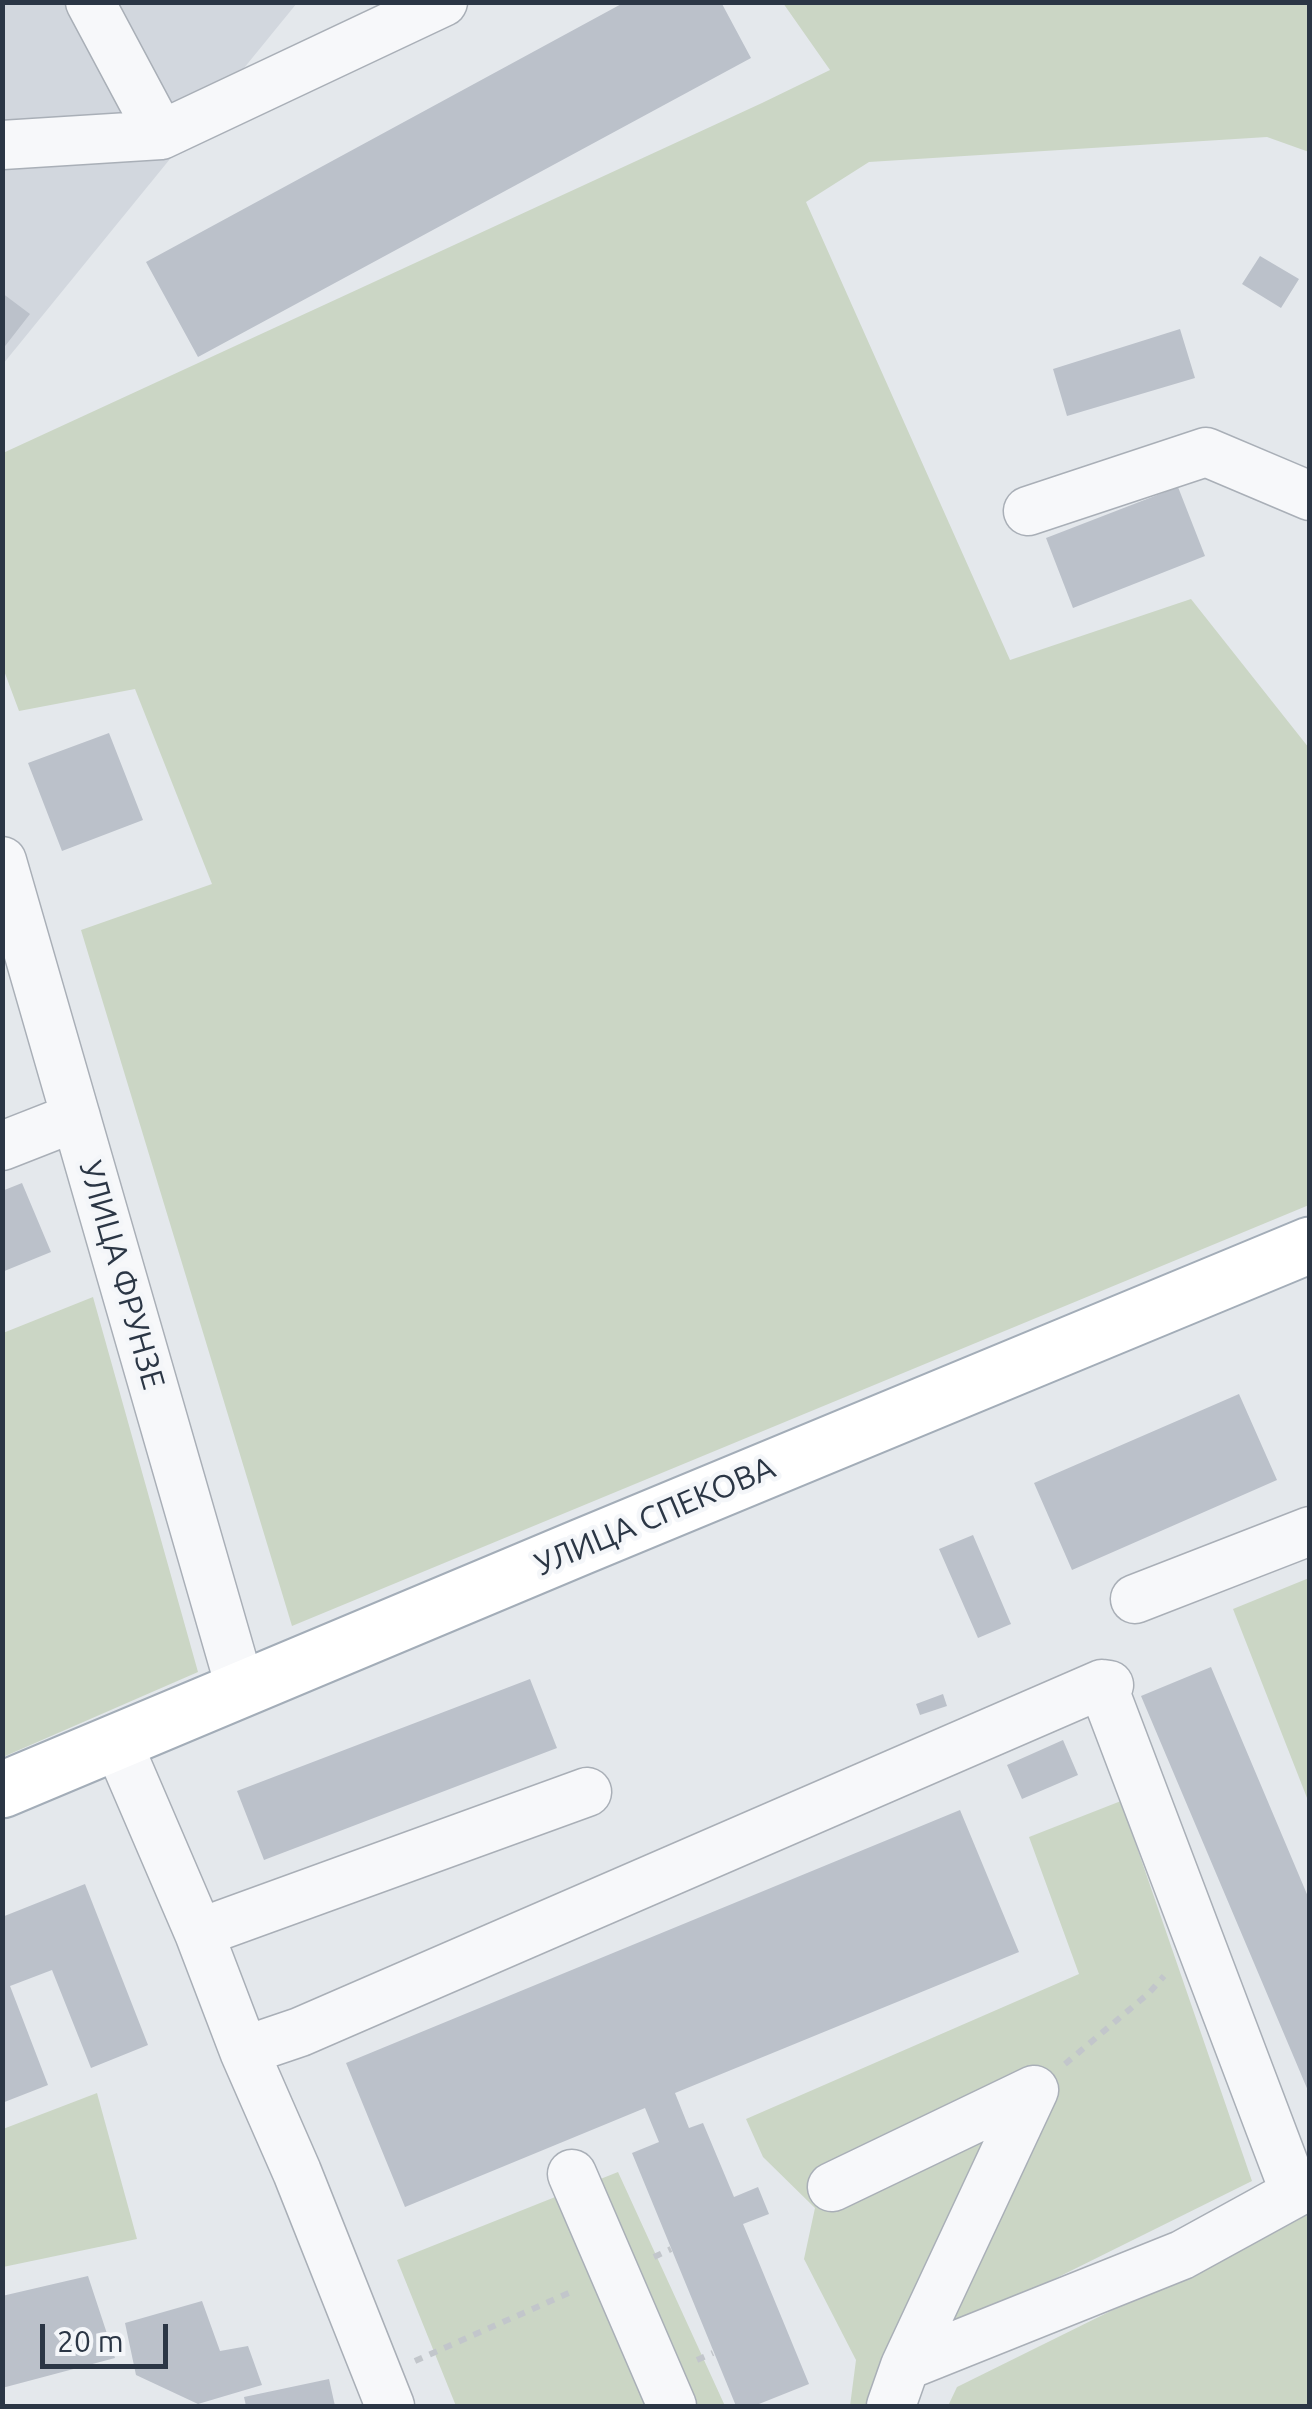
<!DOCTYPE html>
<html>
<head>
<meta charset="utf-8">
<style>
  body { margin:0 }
  #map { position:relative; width:1312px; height:2409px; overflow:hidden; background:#e4e8ec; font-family:Ubuntu,sans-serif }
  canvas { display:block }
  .frame { position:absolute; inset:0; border:5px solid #2b3645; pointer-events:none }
  .scale { position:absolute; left:40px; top:2324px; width:128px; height:45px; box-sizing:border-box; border:5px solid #2b3645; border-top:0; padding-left:12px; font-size:30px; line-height:35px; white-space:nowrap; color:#2b3645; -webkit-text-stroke:8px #f4f6f9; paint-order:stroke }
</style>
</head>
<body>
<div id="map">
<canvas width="1312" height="2409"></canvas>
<div class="frame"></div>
<div class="scale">20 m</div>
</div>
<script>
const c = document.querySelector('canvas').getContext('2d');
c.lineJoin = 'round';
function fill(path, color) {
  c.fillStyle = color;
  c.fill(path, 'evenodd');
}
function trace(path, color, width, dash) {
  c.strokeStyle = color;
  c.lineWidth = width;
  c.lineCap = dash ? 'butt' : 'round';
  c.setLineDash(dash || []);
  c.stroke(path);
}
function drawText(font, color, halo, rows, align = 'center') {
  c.font = font + ' Ubuntu,sans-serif';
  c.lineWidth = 9;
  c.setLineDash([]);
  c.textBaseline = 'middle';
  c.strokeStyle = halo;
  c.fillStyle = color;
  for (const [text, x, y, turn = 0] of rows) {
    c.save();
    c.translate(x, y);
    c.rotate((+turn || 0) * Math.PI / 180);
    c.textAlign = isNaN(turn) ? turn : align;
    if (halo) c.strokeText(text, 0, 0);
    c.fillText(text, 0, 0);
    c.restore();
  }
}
fill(new Path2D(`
  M 3,3 L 297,3 L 3,364 Z`), '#d2d7de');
fill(new Path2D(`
  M 783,3 L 1309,3 L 1309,152 L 1267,137 L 869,162 L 806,202 L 1010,660 L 1191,599 L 1309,748 L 1309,1205 L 292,1626 L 81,930 L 212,884 L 135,689 L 19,711 L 3,668 L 3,453 L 762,103 L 830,70 Z
  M 93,1297 L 198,1672 L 3,1757 L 3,1333 Z
  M 1309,1578 L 1309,1803 L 1233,1609 Z
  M 1121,1801 L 1252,2181 L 905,2353 L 887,2406 L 850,2406 L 856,2360 L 804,2259 L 815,2208 L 763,2157 L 746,2119 L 1079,1974 L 1029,1837 Z
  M 97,2093 L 137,2239 L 3,2267 L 3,2129 Z
  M 618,2172 L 725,2406 L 456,2406 L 397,2260 Z
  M 1309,2213 L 1309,2406 L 948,2406 L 957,2387 Z`), '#cbd6c5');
fill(new Path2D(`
  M 625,2 L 721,2 L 751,58 L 198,357 L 146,262 Z
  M 1260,256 L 1299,279 L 1281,308 L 1242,284 Z
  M 2,293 L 30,314 L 2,350 Z
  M 1180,329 L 1195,378 L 1067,416 L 1053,369 Z
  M 1178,487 L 1205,556 L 1073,608 L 1046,538 Z
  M 109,733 L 143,820 L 62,851 L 28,763 Z
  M 22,1183 L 51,1252 L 2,1272 L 2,1191 Z
  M 1239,1394 L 1277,1480 L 1072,1570 L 1034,1483 Z
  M 973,1535 L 1011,1624 L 978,1638 L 939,1549 Z
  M 1211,1667 L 1309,1899 L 1309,2093 L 1141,1696 Z
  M 530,1679 L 557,1748 L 264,1860 L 237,1791 Z
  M 943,1694 L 947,1706 L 920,1715 L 916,1704 Z
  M 1063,1740 L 1078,1775 L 1022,1799 L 1007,1765 Z
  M 960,1810 L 1019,1952 L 675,2093 L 689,2128 L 703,2123 L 734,2197 L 758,2187 L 769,2214 L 743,2224 L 809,2384 L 754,2406 L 736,2406 L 632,2153 L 659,2142 L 645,2108 L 405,2207 L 346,2063 Z
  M 85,1884 L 148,2045 L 91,2068 L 52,1970 L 10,1986 L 48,2085 L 2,2103 L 2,1917 Z
  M 88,2276 L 115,2358 L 2,2388 L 2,2296 Z
  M 202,2301 L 220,2351 L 248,2346 L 262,2385 L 198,2404 L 136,2375 L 125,2323 Z
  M 329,2379 L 335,2406 L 246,2406 L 244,2397 Z`), '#bbc1ca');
const minor = new Path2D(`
  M 90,2 L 161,135
  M 2,145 L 161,135 L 443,2
  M 1028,511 L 1206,452 L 1310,496
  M 2,861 L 241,1690
  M 2,1146 L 76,1117
  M 1135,1599 L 1310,1531
  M 117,1742 L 199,1933 L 244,2051 L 297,2172 L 390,2406
  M 199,1933 L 587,1792
  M 244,2051 L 300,2032 L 1102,1684
  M 572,2174 L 672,2406
  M 832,2187 L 1034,2090 L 905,2366
  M 891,2406 L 905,2366 L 1182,2255 L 1295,2193 L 1102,1684 L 1109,1685`);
const major = new Path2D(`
  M 2,1790 L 581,1547 L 1310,1245`);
trace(minor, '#a9afb7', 51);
trace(major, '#a3adb8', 59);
trace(new Path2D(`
  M 1065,2064 L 1149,1993 L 1164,1976
  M 654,2257 L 671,2249
  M 697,2360 L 713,2353
  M 415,2361 L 573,2291`), '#c2c6cb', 6, [8, 8]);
trace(minor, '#f7f8fa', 48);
trace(major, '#fff', 55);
drawText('32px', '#2b3645', '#f4f6f9', [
  ["УЛИЦА ФРУНЗЕ",122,1275,74],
  ["УЛИЦА СПЕКОВА",655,1516,-23]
]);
</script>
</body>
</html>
